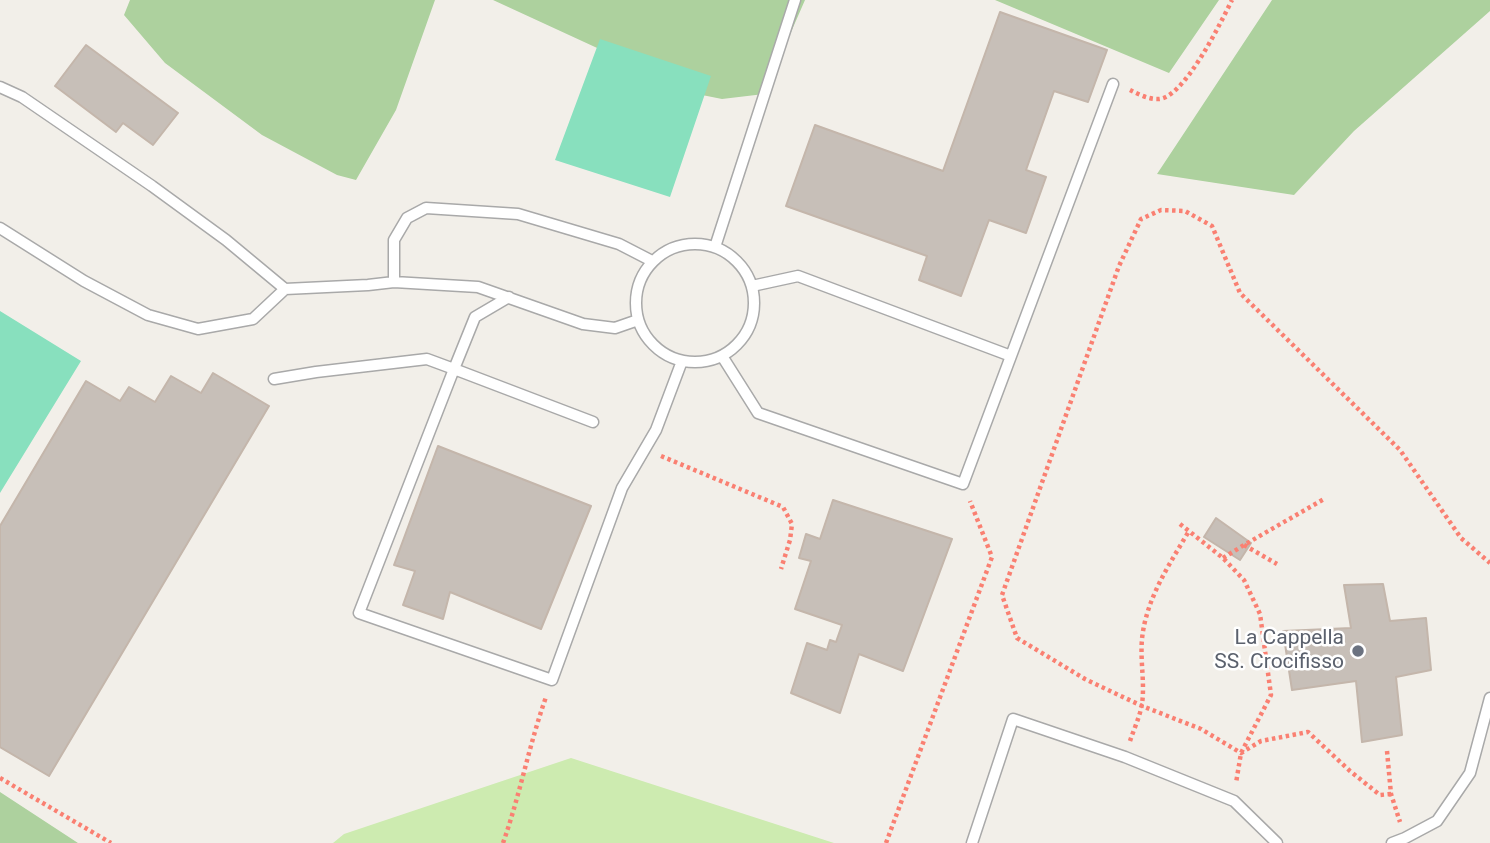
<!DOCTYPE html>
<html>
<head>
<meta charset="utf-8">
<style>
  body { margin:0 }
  canvas { display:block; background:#f2efe9 }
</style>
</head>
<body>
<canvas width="1490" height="843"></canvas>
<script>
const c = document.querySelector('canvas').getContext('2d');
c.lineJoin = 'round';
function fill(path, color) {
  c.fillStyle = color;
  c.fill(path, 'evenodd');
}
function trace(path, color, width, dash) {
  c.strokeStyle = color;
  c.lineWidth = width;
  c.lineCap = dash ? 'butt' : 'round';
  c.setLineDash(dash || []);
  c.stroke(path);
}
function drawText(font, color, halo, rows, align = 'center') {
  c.font = font + ' Roboto,sans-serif';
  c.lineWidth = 5;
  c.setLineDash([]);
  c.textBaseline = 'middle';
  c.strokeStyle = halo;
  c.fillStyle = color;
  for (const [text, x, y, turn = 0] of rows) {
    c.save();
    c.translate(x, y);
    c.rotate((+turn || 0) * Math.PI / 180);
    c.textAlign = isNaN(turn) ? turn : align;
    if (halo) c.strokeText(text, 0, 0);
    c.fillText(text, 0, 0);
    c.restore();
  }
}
fill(new Path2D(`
  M 571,758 L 834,843 L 333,843 L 344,834 Z`), '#cdebb0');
fill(new Path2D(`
  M 130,0 L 435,0 L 396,110 L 356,180 L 337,175 L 262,135 L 165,63 L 124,15 Z
  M 493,0 L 805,0 L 764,94 L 722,99 L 697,94 Z
  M 995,0 L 1219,0 L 1169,73 Z
  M 1272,0 L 1490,0 L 1490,11 L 1354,131 L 1294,195 L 1157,174 Z
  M 0,792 L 78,843 L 0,843 Z`), '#add19e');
fill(new Path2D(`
  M 600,39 L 711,76 L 670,197 L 555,160 Z
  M 0,311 L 81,361 L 0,493 Z`), '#88e0be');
const building = new Path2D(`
  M 1000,12 L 1107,50 L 1088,102 L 1054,91 L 1026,170 L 1046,177 L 1026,233 L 989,220 L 961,296 L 919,280 L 927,256 L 786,206 L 815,125 L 943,171 Z
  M 86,45 L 178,113 L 153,145 L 123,123 L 116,132 L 55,86 Z
  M 213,373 L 269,406 L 49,776 L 0,747 L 0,526 L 86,381 L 120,401 L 129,387 L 155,402 L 171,376 L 201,393 Z
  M 438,446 L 591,506 L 541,629 L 450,592 L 443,619 L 403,605 L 415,571 L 394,565 Z
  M 833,500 L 952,539 L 903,671 L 859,654 L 840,713 L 791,693 L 807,643 L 827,650 L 830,640 L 836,642 L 842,625 L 795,609 L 811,561 L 799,558 L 806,534 L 820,539 Z
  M 1216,518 L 1251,543 L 1240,560 L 1204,537 Z
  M 1383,584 L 1390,621 L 1426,618 L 1431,670 L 1396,677 L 1402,735 L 1362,742 L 1356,681 L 1292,690 L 1283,631 L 1351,628 L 1344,585 Z`);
fill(building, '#c7bfb8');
trace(building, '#c4b6ab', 2);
const lane = new Path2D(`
  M 0,87 L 22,97 L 152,186 L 226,240 L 285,289
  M 0,228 L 84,281 L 148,315 L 198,329 L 253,319 L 285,289 L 368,285 L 394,282 L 478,287 L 583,324 L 615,328 L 638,320
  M636 303a59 59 0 1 1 118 0a59 59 0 1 1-118 0Z
  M 715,247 L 795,0
  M 394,282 L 394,240 L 407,218 L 426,208 L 518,214 L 619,244 L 652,261
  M 752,286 L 798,276 L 1011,356 L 1113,84
  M 722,356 L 758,413 L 963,484 L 1011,356
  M 274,379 L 316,372 L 427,359 L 454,369 L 475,317 L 509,297
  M 593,422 L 454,369 L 359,613 L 552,680 L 622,488 L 656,430 L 682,361
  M 972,843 L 1013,719 L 1125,757 L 1234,801 L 1277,843
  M 1392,843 L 1405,838 L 1437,821 L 1470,773 L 1490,698`);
trace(lane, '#a9a9a9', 13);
trace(new Path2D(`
  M 1130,90 C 1138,94 1148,99 1157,99 C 1183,101 1221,22 1232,0
  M 661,456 L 783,507 L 792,524 L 790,540 L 781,569
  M 1180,524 L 1223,558 L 1244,580 L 1260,614 L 1271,695 L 1241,753 L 1236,783
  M 1244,545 L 1277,564
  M 1223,558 L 1244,545 L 1324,499
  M 1130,741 C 1134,729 1140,716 1142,704 C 1145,683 1140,661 1142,639 C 1146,599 1169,565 1189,531
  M 1387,751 L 1391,794 L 1400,822
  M 0,778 L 111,843
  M 1391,794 L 1380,795 L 1350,771 L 1308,732 L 1261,741 L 1241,753 L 1201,729 L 1142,706 L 1085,679 L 1017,638 L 1002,595 L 1119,266 L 1141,219 L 1161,210 L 1185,211 L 1212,226 L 1240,293 L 1400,450 L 1461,538 L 1490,563
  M 503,843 C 520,795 529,745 546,697
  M 886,843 L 992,557 L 970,501`), '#fa8072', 4.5, [3.5, 3.5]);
trace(lane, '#fff', 10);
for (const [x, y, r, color] of [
  [1358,651,7,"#6b7280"]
]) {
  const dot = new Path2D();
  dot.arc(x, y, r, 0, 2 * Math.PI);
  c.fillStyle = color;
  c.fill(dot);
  trace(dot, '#fff', 2.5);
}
drawText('21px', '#5b616d', '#fff', [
  ["La Cappella",1344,639],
  ["SS. Crocifisso",1344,663]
], 'right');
</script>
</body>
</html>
